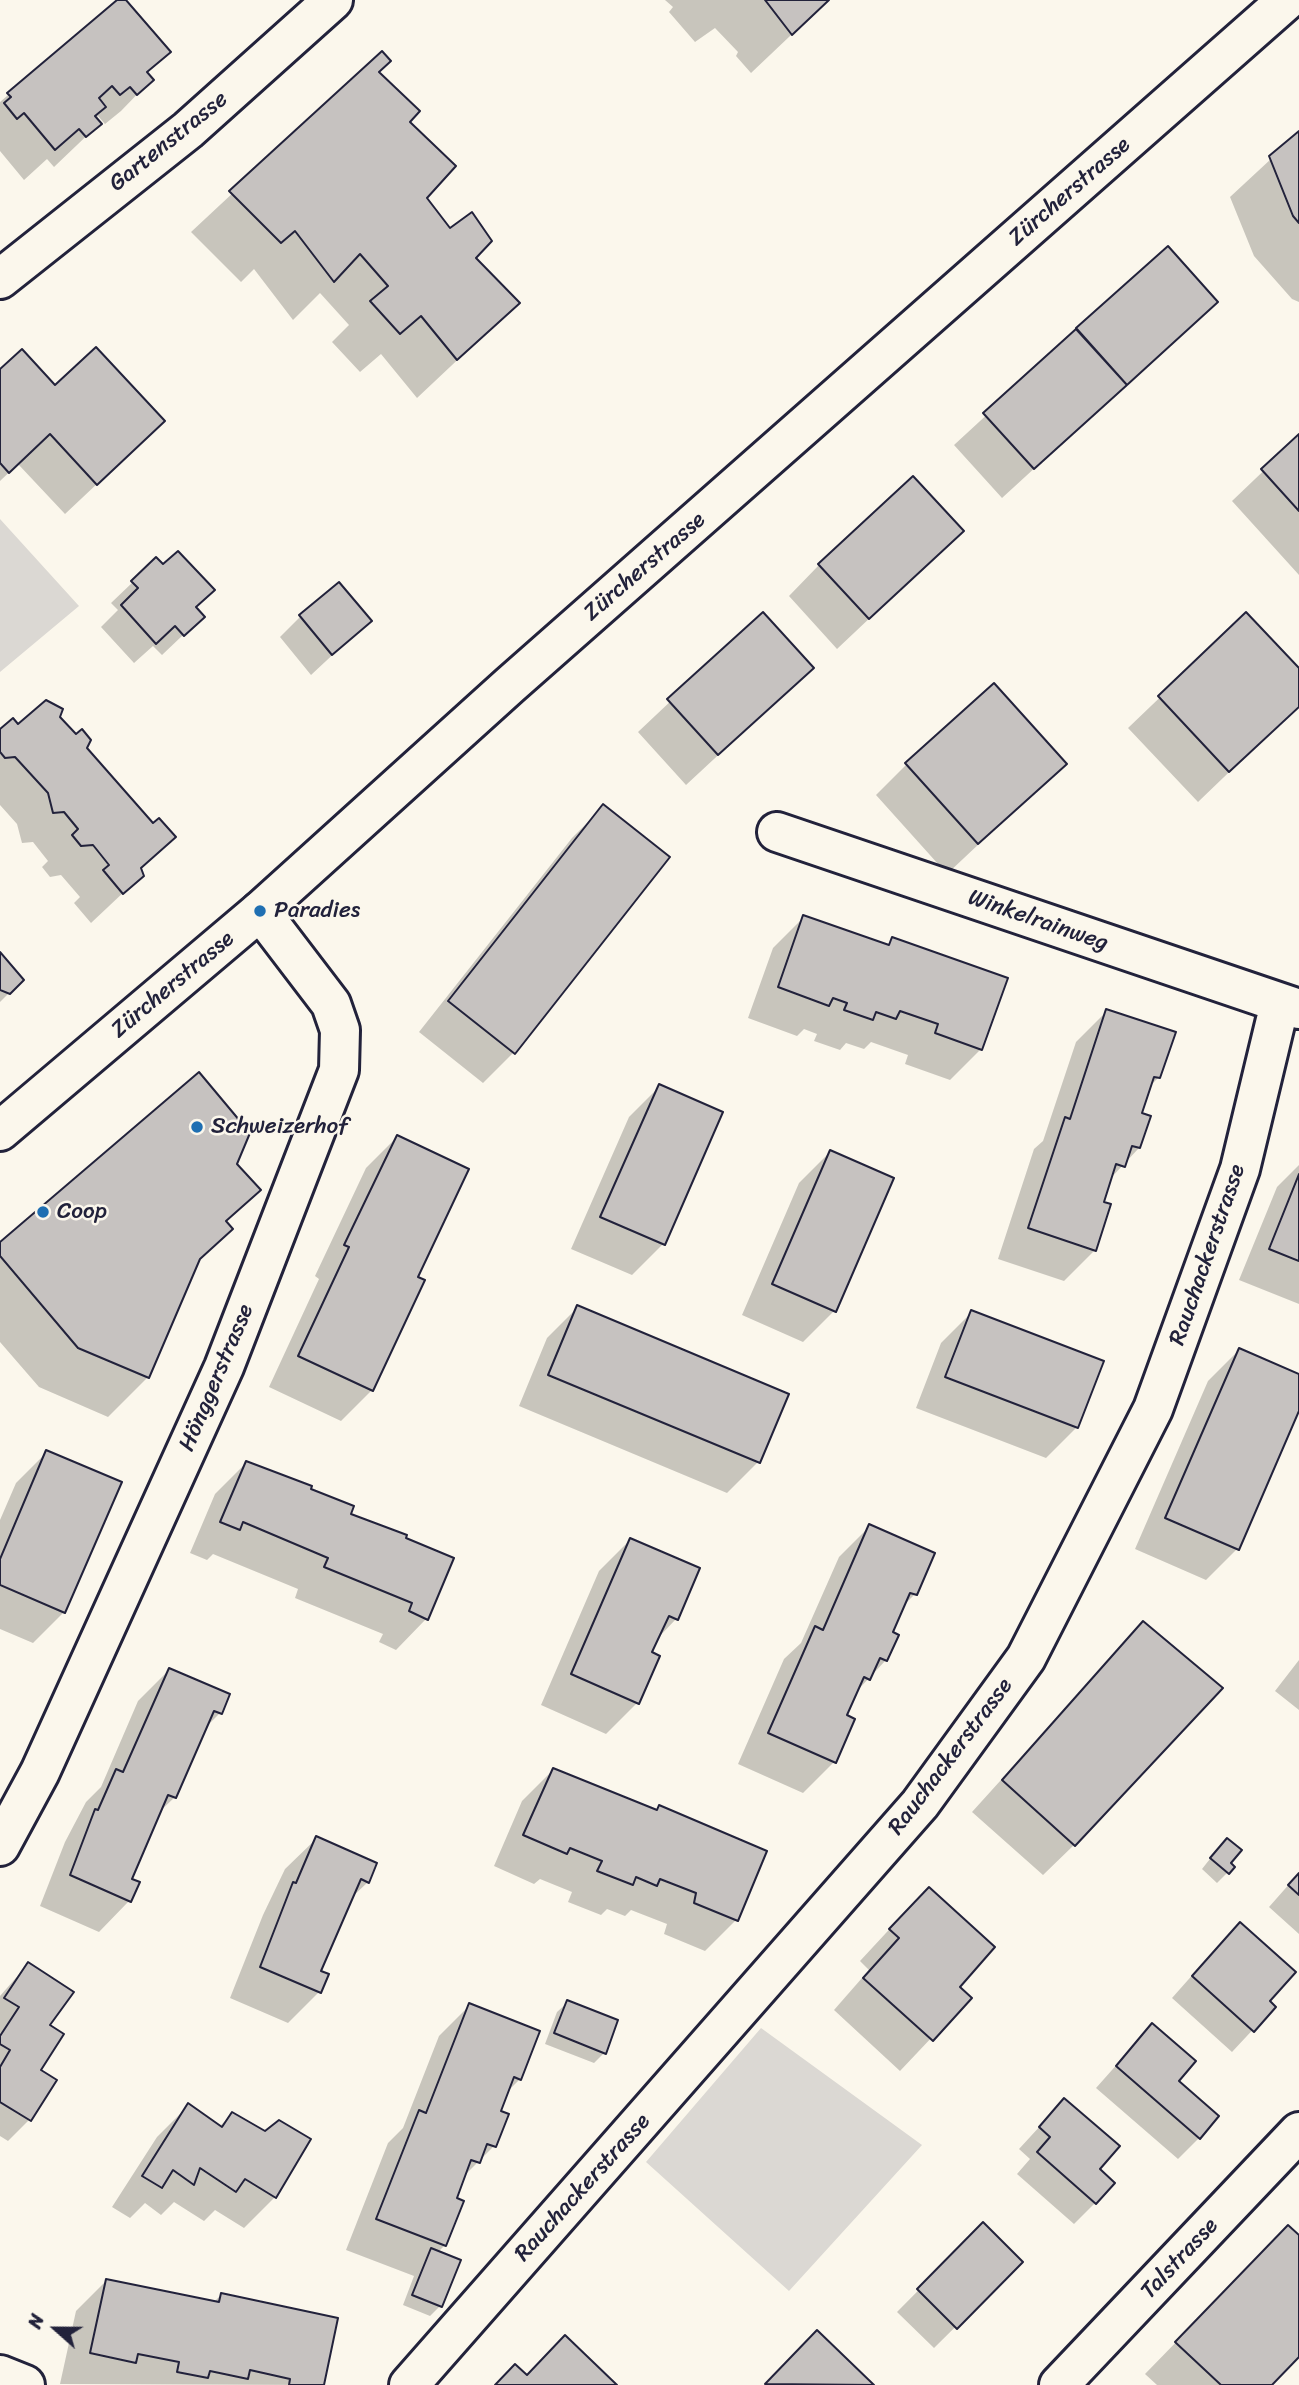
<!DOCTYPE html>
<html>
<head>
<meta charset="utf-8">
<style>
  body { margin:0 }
  #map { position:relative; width:1299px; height:2385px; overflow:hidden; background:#fbf7ec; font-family:Sriracha,sans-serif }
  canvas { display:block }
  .north { position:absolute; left:21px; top:2294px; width:70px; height:70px; -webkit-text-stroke:5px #fbf7ec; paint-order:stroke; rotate:291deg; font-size:19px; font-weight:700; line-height:28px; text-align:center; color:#22223b }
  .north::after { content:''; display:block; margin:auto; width:24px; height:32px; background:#22223b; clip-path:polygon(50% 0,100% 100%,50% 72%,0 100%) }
</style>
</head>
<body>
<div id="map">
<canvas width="1299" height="2385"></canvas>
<div class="north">N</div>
</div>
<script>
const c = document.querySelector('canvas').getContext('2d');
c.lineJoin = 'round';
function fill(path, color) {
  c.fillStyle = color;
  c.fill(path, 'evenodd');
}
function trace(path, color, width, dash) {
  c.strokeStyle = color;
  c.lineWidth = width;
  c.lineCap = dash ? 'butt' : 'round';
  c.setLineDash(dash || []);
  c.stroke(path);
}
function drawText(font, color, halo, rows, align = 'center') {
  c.font = font + ' Sriracha,sans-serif';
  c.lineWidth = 5;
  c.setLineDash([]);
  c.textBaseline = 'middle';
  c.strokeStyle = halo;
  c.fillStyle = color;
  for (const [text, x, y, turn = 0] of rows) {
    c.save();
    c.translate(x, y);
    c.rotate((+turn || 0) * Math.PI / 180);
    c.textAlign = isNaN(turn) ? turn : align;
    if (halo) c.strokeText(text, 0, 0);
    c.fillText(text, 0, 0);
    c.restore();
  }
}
fill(new Path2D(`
  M 0,519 L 79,606 L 0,672 Z
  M 761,2028 L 922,2145 L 789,2291 L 646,2162 Z`), '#dbd8d3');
fill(new Path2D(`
  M 119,0 L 124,0 L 168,52 L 146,74 L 151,80 L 121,111 L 105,124 L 98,116 L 95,119 L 99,124 L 54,167 L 47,159 L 24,180 L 0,151 L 0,102 Z
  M 665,0 L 828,0 L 751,73 L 736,56 L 738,52 L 715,28 L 695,42 L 669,12 L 673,7 Z
  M 382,54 L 377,72 L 408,122 L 425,198 L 474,258 L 518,303 L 417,398 L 381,354 L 360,372 L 332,342 L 349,325 L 320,293 L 293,320 L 254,269 L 241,282 L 191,232 Z
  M 1299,133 L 1299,302 L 1292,299 L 1254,256 L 1230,197 Z
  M 1168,248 L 1216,302 L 1002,498 L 954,445 Z
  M 0,372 L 55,388 L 132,451 L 65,514 L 18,464 L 0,481 Z
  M 1299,437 L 1299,575 L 1232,501 Z
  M 962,531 L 837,649 L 789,596 L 819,565 Z
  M 156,560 L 202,617 L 162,655 L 153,646 L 134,663 L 101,627 L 118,610 L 111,603 Z
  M 763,614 L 812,668 L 686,785 L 638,732 Z
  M 1246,615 L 1299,671 L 1299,705 L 1198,802 L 1128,728 Z
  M 301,616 L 370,620 L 311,675 L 280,637 Z
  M 59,717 L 152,825 L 173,837 L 140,870 L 142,875 L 91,923 L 74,903 L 80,897 L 61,875 L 50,877 L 42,867 L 48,861 L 33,842 L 22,843 L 17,824 L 0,805 L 0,732 Z
  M 907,764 L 1064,764 L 947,874 L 876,795 Z
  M 603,807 L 514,1052 L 483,1083 L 419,1032 L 572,838 Z
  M 804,917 L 886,946 L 893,939 L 981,1049 L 950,1080 L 905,1064 L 908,1055 L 871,1042 L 864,1049 L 846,1043 L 840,1050 L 814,1041 L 817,1034 L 804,1029 L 797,1036 L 748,1018 L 773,948 Z
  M 0,955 L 22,980 L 0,1002 Z
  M 1107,1011 L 1159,1077 L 1149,1087 L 1140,1115 L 1139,1148 L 1109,1180 L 1102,1203 L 1095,1250 L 1064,1281 L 998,1259 L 1034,1149 L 1043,1141 L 1076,1042 Z
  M 660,1086 L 720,1113 L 663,1244 L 632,1275 L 571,1249 L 629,1117 Z
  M 397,1137 L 416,1278 L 372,1390 L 341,1421 L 269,1387 L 319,1279 L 315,1276 L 366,1168 Z
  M 830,1152 L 834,1311 L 803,1342 L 742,1315 L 799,1183 Z
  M 235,1164 L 258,1190 L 225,1223 L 230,1229 L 197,1263 L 148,1377 L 108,1417 L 39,1387 L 0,1342 L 0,1244 Z
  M 1299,1165 L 1299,1304 L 1239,1280 L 1277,1187 Z
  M 578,1307 L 758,1462 L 727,1493 L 519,1406 L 547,1338 Z
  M 972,1312 L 1077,1427 L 1046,1458 L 916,1408 L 941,1343 Z
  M 1239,1350 L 1299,1376 L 1299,1407 L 1237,1549 L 1206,1580 L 1135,1549 L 1208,1381 Z
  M 47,1452 L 64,1612 L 33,1643 L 0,1629 L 0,1520 L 16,1483 Z
  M 246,1463 L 309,1490 L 348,1515 L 426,1619 L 396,1650 L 379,1642 L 383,1634 L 295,1598 L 298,1589 L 213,1554 L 207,1560 L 190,1553 L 215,1494 Z
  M 870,1526 L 915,1594 L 901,1608 L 891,1632 L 886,1660 L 856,1692 L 845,1716 L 834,1762 L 803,1793 L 738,1764 L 784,1659 L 801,1643 L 839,1557 Z
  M 630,1540 L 676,1619 L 657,1639 L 637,1703 L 606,1734 L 541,1705 L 599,1571 Z
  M 1143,1623 L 1074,1845 L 1043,1875 L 972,1812 Z
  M 1299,1660 L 1299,1710 L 1275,1691 Z
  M 169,1670 L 220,1713 L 204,1729 L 175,1797 L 158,1813 L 130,1880 L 129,1901 L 99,1932 L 40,1906 L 65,1842 L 86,1802 L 101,1787 L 138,1701 Z
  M 553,1770 L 655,1811 L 659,1807 L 736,1920 L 705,1951 L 664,1934 L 667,1924 L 631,1910 L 625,1916 L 607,1909 L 601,1915 L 568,1902 L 572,1892 L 540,1879 L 534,1884 L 494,1866 L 522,1801 Z
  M 316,1839 L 368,1882 L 350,1899 L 319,1971 L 319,1992 L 288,2023 L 230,1998 L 263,1915 L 285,1869 Z
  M 1217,1850 L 1233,1867 L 1217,1883 L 1202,1869 Z
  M 1299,1873 L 1299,1934 L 1269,1907 Z
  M 898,1920 L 969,1998 L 900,2071 L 834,2010 L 869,1970 L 860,1961 Z
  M 1219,1945 L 1274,2007 L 1232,2052 L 1172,1998 Z
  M 28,1964 L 48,2026 L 38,2070 L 54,2080 L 29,2120 L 8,2141 L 0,2136 L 0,1996 Z
  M 568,2002 L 604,2053 L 594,2063 L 545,2044 L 557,2012 Z
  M 470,2005 L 520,2079 L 505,2094 L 498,2112 L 494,2146 L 462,2178 L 454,2199 L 445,2245 L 438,2252 L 440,2306 L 430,2316 L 403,2305 L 414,2276 L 346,2250 L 388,2143 L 403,2128 L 439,2036 Z
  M 1152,2025 L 1199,2138 L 1178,2159 L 1096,2088 Z
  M 1064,2100 L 1098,2169 L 1095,2203 L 1074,2224 L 1017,2174 L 1030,2159 L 1019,2149 Z
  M 188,2106 L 219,2127 L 232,2114 L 275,2197 L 244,2228 L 215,2210 L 204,2221 L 174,2202 L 161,2215 L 145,2203 L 130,2218 L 112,2207 L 157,2137 Z
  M 983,2225 L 1021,2262 L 934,2348 L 897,2312 Z
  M 1299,2237 L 1299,2354 L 1269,2385 L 1157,2385 L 1145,2374 L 1258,2258 Z
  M 107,2280 L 213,2303 L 221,2295 L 322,2385 L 60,2384 L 76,2311 Z
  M 817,2333 L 871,2385 L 765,2385 Z`), '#0003');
const building = new Path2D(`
  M 117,0 L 126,0 L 171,52 L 147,72 L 154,80 L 137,95 L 130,87 L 120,95 L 112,86 L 99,98 L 106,107 L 95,116 L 102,124 L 86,137 L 79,129 L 55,150 L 24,113 L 17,119 L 4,103 L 11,97 L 7,93 Z
  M 765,0 L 829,0 L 792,35 Z
  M 382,51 L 391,61 L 379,72 L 420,111 L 410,122 L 456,166 L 427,198 L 450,228 L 472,212 L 492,241 L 476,258 L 520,303 L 457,360 L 421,316 L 400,334 L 370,301 L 388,286 L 360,254 L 334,282 L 295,231 L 281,243 L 229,191 Z
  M 1299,131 L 1299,223 L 1293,216 L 1269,156 Z
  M 1168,246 L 1218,302 L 1127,385 L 1076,328 Z
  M 1076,329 L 1127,385 L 1034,469 L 983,413 Z
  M 96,347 L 165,421 L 97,485 L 50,434 L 9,473 L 0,463 L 0,369 L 22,349 L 55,385 Z
  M 1299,434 L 1299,511 L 1261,469 Z
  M 913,476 L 964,531 L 869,619 L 818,564 Z
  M 178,551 L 215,590 L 196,607 L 205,617 L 184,636 L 175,626 L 156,644 L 121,605 L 138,588 L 131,581 L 156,557 L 163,564 Z
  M 339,582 L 372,621 L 332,655 L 299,615 Z
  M 763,612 L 814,668 L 718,755 L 667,699 Z
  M 1246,612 L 1299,668 L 1299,707 L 1229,772 L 1158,696 Z
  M 994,683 L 1067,764 L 978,844 L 905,763 Z
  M 46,700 L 63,709 L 60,717 L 76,734 L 82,729 L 91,740 L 87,748 L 153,823 L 159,818 L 176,837 L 141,868 L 144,876 L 123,894 L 103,870 L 109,865 L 93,845 L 81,846 L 72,835 L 78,829 L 64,812 L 53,813 L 48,793 L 15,757 L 5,758 L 0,752 L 0,729 L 13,718 L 18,724 Z
  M 603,804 L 670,857 L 515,1054 L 448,1001 Z
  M 803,915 L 889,945 L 892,937 L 1008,978 L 982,1050 L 935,1033 L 938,1024 L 900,1011 L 896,1019 L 876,1012 L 873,1020 L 844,1010 L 847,1003 L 833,998 L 829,1006 L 778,987 Z
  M 0,952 L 24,980 L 10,994 L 0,990 Z
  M 1106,1009 L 1176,1032 L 1160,1078 L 1154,1077 L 1142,1113 L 1151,1116 L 1140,1148 L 1132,1146 L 1125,1167 L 1116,1164 L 1104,1202 L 1111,1204 L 1096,1251 L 1028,1228 L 1065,1117 L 1070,1119 Z
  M 199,1072 L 250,1133 L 237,1164 L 261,1190 L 226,1221 L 233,1229 L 200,1259 L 149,1378 L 78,1348 L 0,1256 L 0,1242 Z
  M 659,1084 L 723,1112 L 665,1245 L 600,1217 Z
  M 397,1135 L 469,1169 L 418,1277 L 425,1280 L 373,1391 L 298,1356 L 349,1247 L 344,1245 Z
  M 830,1150 L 894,1178 L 836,1312 L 772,1284 Z
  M 1299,1174 L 1299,1261 L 1269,1249 Z
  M 577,1305 L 789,1394 L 760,1463 L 548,1375 Z
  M 971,1310 L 1104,1361 L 1078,1428 L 945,1377 Z
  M 1239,1348 L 1299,1374 L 1299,1411 L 1239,1550 L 1165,1518 Z
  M 46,1450 L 122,1482 L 65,1613 L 0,1585 L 0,1559 Z
  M 246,1461 L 312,1486 L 311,1489 L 354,1506 L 351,1514 L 407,1535 L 406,1538 L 454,1558 L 428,1620 L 409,1611 L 412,1603 L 324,1567 L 328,1558 L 243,1522 L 240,1530 L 220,1522 Z
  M 869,1524 L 935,1553 L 917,1595 L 910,1593 L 893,1632 L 899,1635 L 887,1661 L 880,1658 L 870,1680 L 864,1677 L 847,1715 L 855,1719 L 836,1763 L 768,1733 L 815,1626 L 823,1630 Z
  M 630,1538 L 700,1568 L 678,1620 L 669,1616 L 652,1652 L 660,1656 L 639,1704 L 571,1674 Z
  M 1143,1621 L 1223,1688 L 1075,1846 L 1002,1780 Z
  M 169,1668 L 230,1694 L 222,1714 L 214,1711 L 176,1798 L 168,1795 L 132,1879 L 140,1882 L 131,1902 L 70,1875 L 95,1809 L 98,1810 L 116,1769 L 123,1772 Z
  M 553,1768 L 657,1810 L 659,1805 L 767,1851 L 738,1921 L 694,1903 L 696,1893 L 660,1879 L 657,1886 L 636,1877 L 633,1885 L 597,1871 L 602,1861 L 570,1848 L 567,1854 L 523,1835 Z
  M 316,1836 L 377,1863 L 369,1883 L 361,1879 L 321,1971 L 329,1974 L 321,1993 L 260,1967 L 293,1882 L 296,1883 Z
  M 1227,1838 L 1242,1850 L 1231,1863 L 1235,1867 L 1229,1874 L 1210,1858 Z
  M 1299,1873 L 1299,1895 L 1288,1885 Z
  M 929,1887 L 995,1947 L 960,1987 L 972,1998 L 933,2041 L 863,1978 L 899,1938 L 889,1929 Z
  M 1240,1922 L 1296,1972 L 1270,2001 L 1276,2007 L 1254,2032 L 1192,1976 Z
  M 28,1962 L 74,1992 L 50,2025 L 64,2034 L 41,2070 L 57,2080 L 31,2121 L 0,2102 L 0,2067 L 10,2050 L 0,2044 L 0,2036 L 19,2007 L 4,1998 Z
  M 567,2000 L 618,2020 L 606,2054 L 554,2033 Z
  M 469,2003 L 540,2031 L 521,2080 L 514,2077 L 501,2111 L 509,2114 L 496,2147 L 487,2144 L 480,2163 L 471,2160 L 457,2198 L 464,2201 L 446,2246 L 376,2219 L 419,2110 L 426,2113 Z
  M 1152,2023 L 1196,2061 L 1179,2081 L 1219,2116 L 1200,2139 L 1116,2066 Z
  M 1064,2098 L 1120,2146 L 1100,2169 L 1115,2183 L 1096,2204 L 1037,2152 L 1050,2137 L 1039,2127 Z
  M 188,2103 L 222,2127 L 232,2112 L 265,2131 L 279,2120 L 311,2139 L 276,2198 L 245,2179 L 236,2192 L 200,2168 L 194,2185 L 173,2170 L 162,2188 L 142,2176 Z
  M 983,2222 L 1023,2262 L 957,2329 L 917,2289 Z
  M 1288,2225 L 1299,2235 L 1299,2357 L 1272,2385 L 1221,2385 L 1175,2342 Z
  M 431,2248 L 461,2260 L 442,2307 L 412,2295 Z
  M 106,2279 L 219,2302 L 221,2293 L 338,2318 L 324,2385 L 289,2385 L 290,2379 L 250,2370 L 248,2379 L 210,2371 L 208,2378 L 177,2372 L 179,2362 L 138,2354 L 136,2363 L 90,2353 Z
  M 817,2330 L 874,2385 L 765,2384 Z
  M 565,2335 L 617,2385 L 495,2385 L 515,2364 L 527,2375 Z`);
fill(building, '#c6c2c0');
trace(building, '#22223b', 2);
const street = new Path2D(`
  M 0,279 L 188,130 L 333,0
  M 777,832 L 1299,1009
  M 0,1846 L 40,1772 L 224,1367 L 339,1070 L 340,1030 L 331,1004 L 260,911
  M 0,2375 L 25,2385
  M 409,2385 L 920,1804 L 1026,1658 L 1153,1409 L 1240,1169 L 1280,1003
  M 1059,2385 L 1299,2132`);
const secondary = new Path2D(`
  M 0,1131 L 260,911 L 510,685 L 1287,0`);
trace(street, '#22223b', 44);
trace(secondary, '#22223b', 44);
trace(street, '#fbf7ec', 38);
trace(secondary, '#fbf7ec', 38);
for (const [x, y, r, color] of [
  [260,911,7,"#1f6fb2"],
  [197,1127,7,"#1f6fb2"],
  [43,1212,7,"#1f6fb2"]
]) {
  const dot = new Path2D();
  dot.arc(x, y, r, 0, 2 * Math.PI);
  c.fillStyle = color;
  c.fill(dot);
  trace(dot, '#fbf7ec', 2.5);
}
drawText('23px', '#22223b', '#fbf7ec', [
  ["Gartenstrasse",169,142,-39],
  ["Zürcherstrasse",1070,192,-41],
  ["Zürcherstrasse",645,567,-41],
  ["Winkelrainweg",1038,921,19],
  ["Zürcherstrasse",173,985,-40],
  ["Rauchackerstrasse",1208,1255,-71],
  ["Hönggerstrasse",217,1378,-67],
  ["Rauchackerstrasse",951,1757,-53],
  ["Rauchackerstrasse",583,2188,-48],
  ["Talstrasse",1180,2259,-47]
]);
drawText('23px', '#22223b', '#fbf7ec', [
  ["Paradies",274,911],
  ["Schweizerhof",211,1127],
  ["Coop",57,1212]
], 'left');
</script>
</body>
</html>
